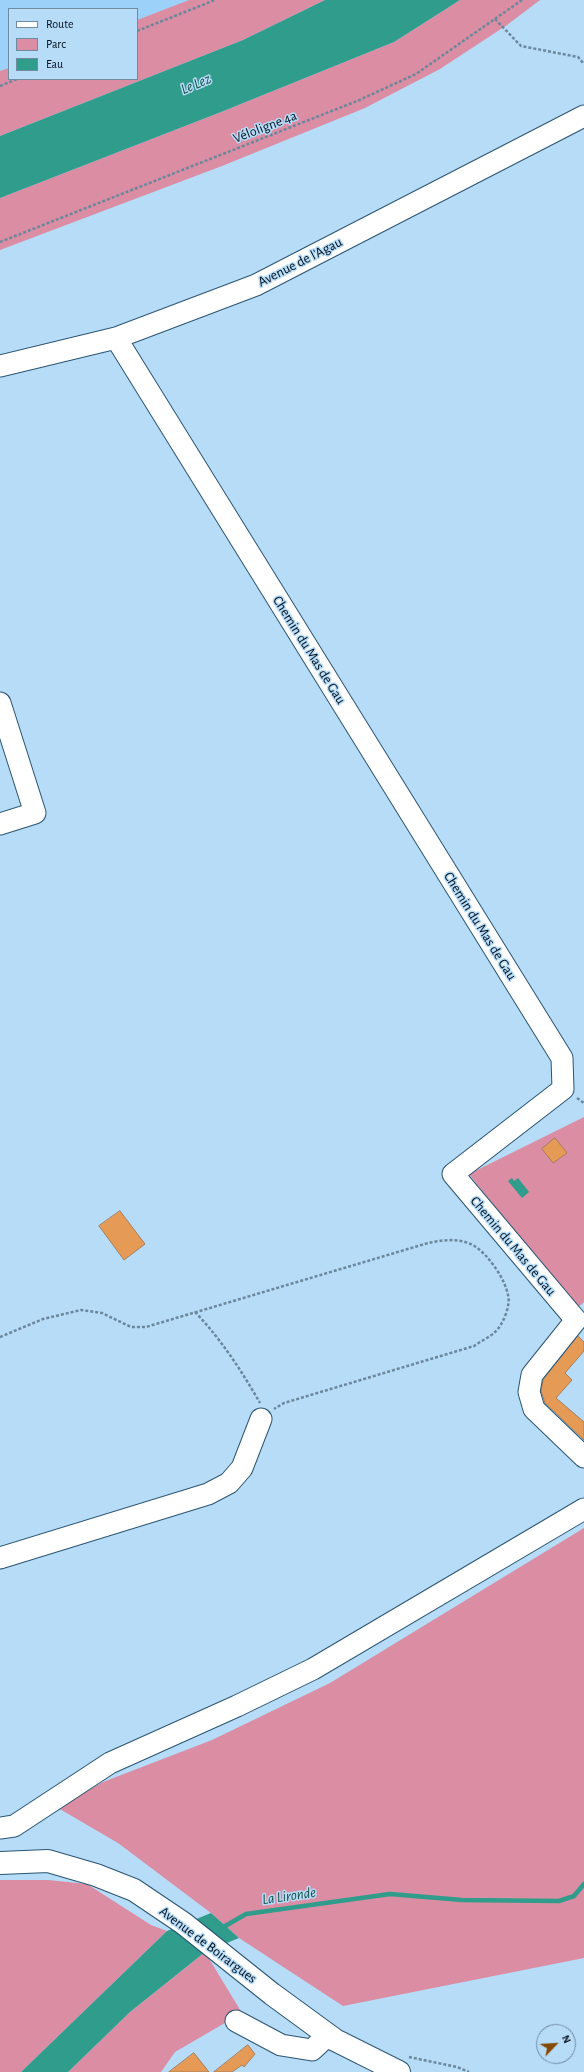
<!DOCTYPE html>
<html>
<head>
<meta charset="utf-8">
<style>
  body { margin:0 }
  #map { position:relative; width:584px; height:2072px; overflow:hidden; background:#b7dcf8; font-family:"Alegreya Sans",sans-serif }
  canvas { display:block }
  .legend { position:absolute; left:8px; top:8px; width:130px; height:72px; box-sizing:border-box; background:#b7dcf8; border:1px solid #6f8ba0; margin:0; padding:5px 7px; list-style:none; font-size:12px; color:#02111d }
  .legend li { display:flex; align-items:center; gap:8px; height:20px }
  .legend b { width:20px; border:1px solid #6f8ba0 }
  .north { position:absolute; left:536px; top:2024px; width:40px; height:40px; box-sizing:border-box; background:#b7dcf8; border:1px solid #6f8ba0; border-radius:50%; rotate:65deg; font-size:11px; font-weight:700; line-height:16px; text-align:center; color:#02111d }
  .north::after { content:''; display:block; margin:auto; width:14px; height:18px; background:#854a01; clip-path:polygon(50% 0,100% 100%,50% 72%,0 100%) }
</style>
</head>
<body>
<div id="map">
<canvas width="584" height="2072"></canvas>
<ul class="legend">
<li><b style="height:5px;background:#fff"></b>Route</li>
<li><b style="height:11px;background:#da8da3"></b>Parc</li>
<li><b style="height:11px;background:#2f9c8c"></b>Eau</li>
</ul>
<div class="north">N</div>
</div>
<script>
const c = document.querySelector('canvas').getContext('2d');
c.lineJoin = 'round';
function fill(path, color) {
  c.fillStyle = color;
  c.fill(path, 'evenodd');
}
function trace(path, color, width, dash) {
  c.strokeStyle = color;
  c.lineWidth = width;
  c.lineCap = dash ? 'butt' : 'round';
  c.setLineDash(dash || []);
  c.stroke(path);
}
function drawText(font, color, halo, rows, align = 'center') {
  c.font = font + ' "Alegreya Sans",sans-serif';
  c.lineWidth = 3;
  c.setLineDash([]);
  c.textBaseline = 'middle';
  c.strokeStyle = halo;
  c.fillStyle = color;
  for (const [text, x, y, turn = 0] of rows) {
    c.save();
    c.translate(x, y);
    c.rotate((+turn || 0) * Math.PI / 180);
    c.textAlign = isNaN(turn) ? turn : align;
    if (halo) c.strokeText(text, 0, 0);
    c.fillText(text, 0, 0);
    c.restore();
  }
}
fill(new Path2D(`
  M 0,0 L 189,0 L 137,20 L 137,9 L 9,9 L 9,68 L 0,71 Z`), '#9cd1f9');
fill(new Path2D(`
  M 189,0 L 325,0 L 243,40 L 0,136 L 0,71 L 9,68 L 9,79 L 137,79 L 137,20 Z
  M 460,0 L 540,0 L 507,25 L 440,69 L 365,108 L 222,166 L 0,250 L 0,198 L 221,112 L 394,42 Z
  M 584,1117 L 584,1302 L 575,1310 L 469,1174 Z
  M 584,1528 L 584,1958 L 343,2006 L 239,1938 L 211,1913 L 118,1843 L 58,1808 L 103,1782 L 212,1740 L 330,1683 Z
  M 0,1880 L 48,1880 L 87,1884 L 151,1925 L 167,1931 L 21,2072 L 0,2072 Z
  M 205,1952 L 242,2013 L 175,2052 L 161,2072 L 68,2072 L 130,2012 Z`), '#da8da3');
fill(new Path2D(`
  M 325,0 L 460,0 L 394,42 L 221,112 L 0,198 L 0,136 L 243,40 Z
  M 512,1178 L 514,1181 L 518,1178 L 529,1192 L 522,1198 L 508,1181 Z
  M 211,1913 L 239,1938 L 205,1952 L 130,2012 L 68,2072 L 21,2072 L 167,1931 Z`), '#2f9c8c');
trace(new Path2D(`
  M 220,1929 L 246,1914 L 390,1894 L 462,1900 L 559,1901 L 574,1896 L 584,1884`), '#2f9c8c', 4.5);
const building = new Path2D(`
  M 555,1138 L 567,1153 L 553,1163 L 542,1149 Z
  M 120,1211 L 145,1244 L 124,1260 L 99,1226 Z
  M 578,1336 L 584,1342 L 584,1351 L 565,1373 L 572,1380 L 556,1398 L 584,1422 L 584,1440 L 545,1403 L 541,1391 L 543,1380 Z
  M 248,2045 L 255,2054 L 244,2067 L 242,2065 L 232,2072 L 214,2072 Z
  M 194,2053 L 209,2072 L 169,2072 Z`);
fill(building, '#e59a55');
trace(building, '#a67e5c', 1);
const minor = new Path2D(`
  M 116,338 L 562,1058 L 563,1089 L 453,1174 L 576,1320 L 532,1375 L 529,1392 L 534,1409 L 584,1457
  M 0,366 L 116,338 L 256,285 L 584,116
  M 0,703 L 35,813 L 0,824
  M 0,1558 L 208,1494 L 229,1483 L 242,1468 L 261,1419
  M 0,1828 L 14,1826 L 110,1763 L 237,1706 L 313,1669 L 584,1509
  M 236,2021 L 281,2045 L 312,2050 L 328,2035`);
const major = new Path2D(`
  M 0,1863 L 48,1861 L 96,1875 L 134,1890 L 183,1923 L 272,1994 L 335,2040 L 399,2072`);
trace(minor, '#2a5572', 23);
trace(major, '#2a5572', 24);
trace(new Path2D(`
  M 495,19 L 521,46 L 578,57 L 584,64
  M 137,31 L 215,0
  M 0,86 L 17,79
  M 0,242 L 357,101 L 416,74 L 522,0
  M 577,1098 L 584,1103
  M 195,1312 C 221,1339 241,1370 260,1403
  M 0,1337 L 43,1319 L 81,1310 L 102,1313 L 131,1327 L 146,1327 L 428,1243 C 443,1240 461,1237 476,1247 C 489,1256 505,1279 508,1295 C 511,1305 503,1325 495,1332 C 490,1337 481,1341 474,1346 L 284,1403 L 274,1409
  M 409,2057 L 457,2067 L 469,2072`), '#6b879c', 2.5, [3, 2]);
trace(minor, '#fff', 21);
trace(major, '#fff', 22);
drawText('14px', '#02111d', '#b7dcf8', [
  ["Véloligne 4a",265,127,-21],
  ["Avenue de l'Agau",300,262,-27],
  ["Chemin du Mas de Gau",309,650,58],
  ["Chemin du Mas de Gau",480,926,58],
  ["Chemin du Mas de Gau",513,1246,50],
  ["Avenue de Boirargues",208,1945,37]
]);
drawText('italic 15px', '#165149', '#b7dcf8', [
  ["Le Lez",196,84,-23],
  ["La Lironde",289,1896,-8]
]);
</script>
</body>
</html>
